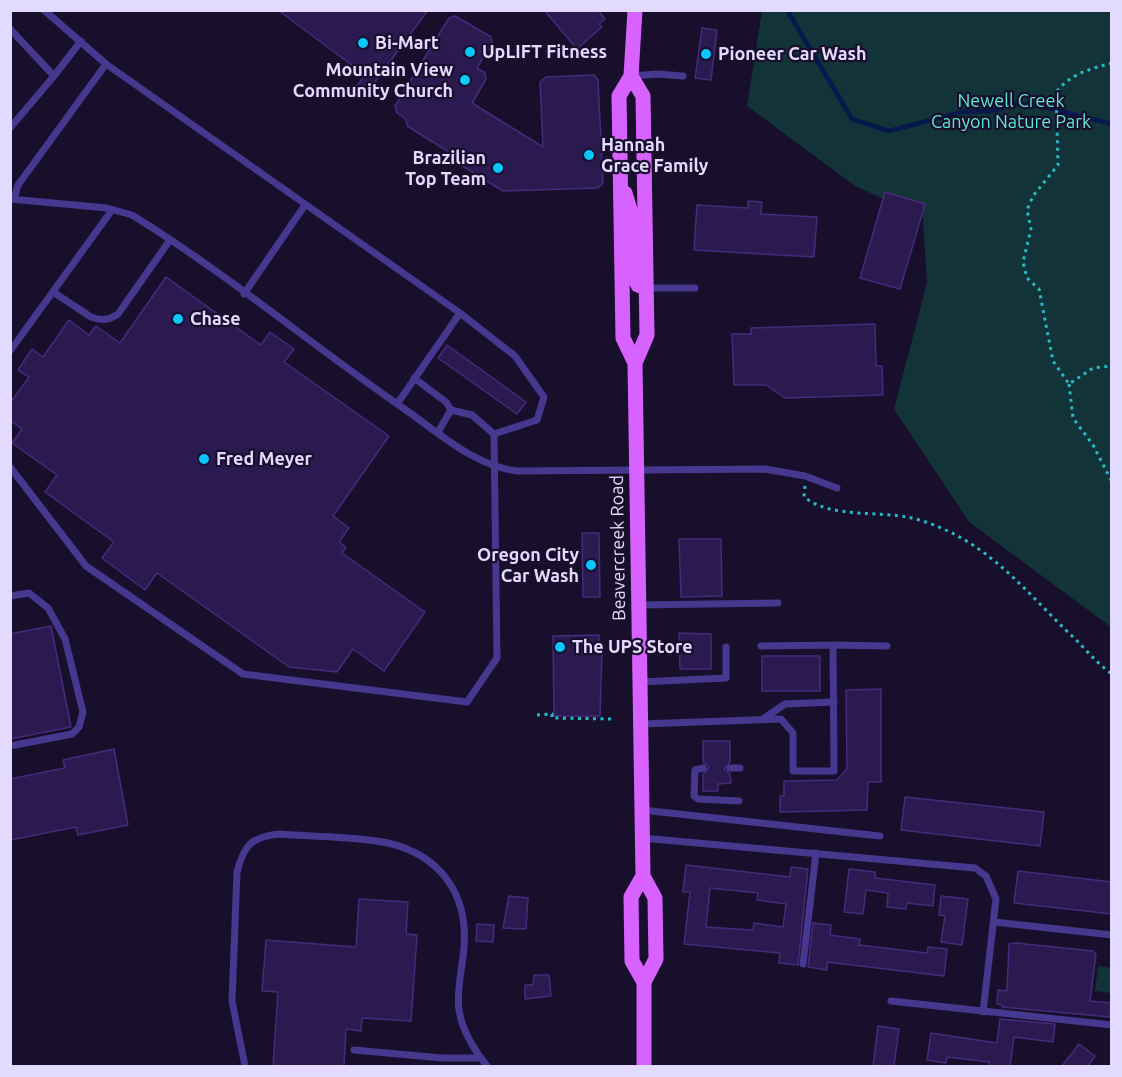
<!DOCTYPE html>
<html>
<head>
<meta charset="utf-8">
<style>
  body { margin:0 }
  #map { position:relative; width:1122px; height:1077px; overflow:hidden; background:#180f2c; font-family:Ubuntu,sans-serif }
  canvas { display:block }
  .frame { position:absolute; inset:0; border:12px solid #e3dbff; pointer-events:none }
</style>
</head>
<body>
<div id="map">
<canvas width="1122" height="1077"></canvas>
<div class="frame"></div>
</div>
<script>
const c = document.querySelector('canvas').getContext('2d');
c.lineJoin = 'round';
function fill(path, color) {
  c.fillStyle = color;
  c.fill(path, 'evenodd');
}
function trace(path, color, width, dash) {
  c.strokeStyle = color;
  c.lineWidth = width;
  c.lineCap = dash ? 'butt' : 'round';
  c.setLineDash(dash || []);
  c.stroke(path);
}
function drawText(font, color, halo, rows, align = 'center') {
  c.font = font + ' Ubuntu,sans-serif';
  c.lineWidth = 4.5;
  c.setLineDash([]);
  c.textBaseline = 'middle';
  c.strokeStyle = halo;
  c.fillStyle = color;
  for (const [text, x, y, turn = 0] of rows) {
    c.save();
    c.translate(x, y);
    c.rotate((+turn || 0) * Math.PI / 180);
    c.textAlign = isNaN(turn) ? turn : align;
    if (halo) c.strokeText(text, 0, 0);
    c.fillText(text, 0, 0);
    c.restore();
  }
}
fill(new Path2D(`
  M 762,11 L 1111,11 L 1111,627 L 969,522 L 894,409 L 927,283 L 923,217 L 855,186 L 747,106 Z
  M 1098,966 L 1111,968 L 1111,993 L 1095,991 Z`), '#123337');
trace(new Path2D(`
  M 787,10 L 852,119 L 889,131 L 962,112 L 991,111 L 1017,104 L 1040,106 L 1112,124`), '#07184d', 4.5);
const building = new Path2D(`
  M 278,10 L 428,10 L 366,94 L 356,87 L 365,75 Z
  M 544,10 L 598,10 L 605,19 L 599,24 L 602,27 L 577,49 Z
  M 455,16 L 491,37 L 492,43 L 477,68 L 485,73 L 486,79 L 472,103 L 543,147 L 540,82 L 546,77 L 594,75 L 598,80 L 603,183 L 598,188 L 503,191 L 451,159 L 449,152 L 407,126 L 406,119 L 397,113 L 395,106 L 449,18 Z
  M 702,28 L 717,30 L 711,80 L 695,78 Z
  M 885,192 L 925,204 L 900,289 L 860,278 Z
  M 748,201 L 762,202 L 761,214 L 817,217 L 814,257 L 694,250 L 697,205 L 748,208 Z
  M 166,277 L 261,345 L 270,332 L 294,349 L 284,362 L 389,436 L 333,516 L 349,528 L 339,542 L 346,547 L 342,553 L 425,612 L 384,671 L 353,649 L 337,672 L 289,667 L 157,573 L 145,590 L 102,558 L 114,542 L 45,492 L 57,475 L 12,443 L 22,429 L 10,420 L 10,403 L 29,377 L 18,370 L 32,349 L 43,357 L 69,320 L 89,335 L 96,326 L 120,343 Z
  M 875,324 L 876,366 L 882,366 L 883,395 L 785,398 L 766,385 L 734,385 L 732,334 L 751,334 L 751,328 Z
  M 447,345 L 526,402 L 517,414 L 438,358 Z
  M 582,533 L 599,533 L 600,597 L 583,597 Z
  M 679,539 L 721,539 L 722,596 L 681,597 Z
  M 51,626 L 71,727 L 10,739 L 10,634 Z
  M 679,633 L 711,634 L 711,669 L 680,669 Z
  M 599,635 L 599,649 L 602,649 L 600,716 L 554,716 L 553,636 Z
  M 762,656 L 820,656 L 820,691 L 762,691 Z
  M 881,689 L 881,782 L 868,782 L 867,810 L 780,812 L 780,796 L 784,796 L 784,781 L 837,780 L 847,769 L 846,690 Z
  M 703,741 L 730,741 L 730,762 L 724,769 L 730,774 L 731,783 L 718,784 L 718,791 L 703,791 L 703,774 L 709,767 L 703,762 Z
  M 114,749 L 128,825 L 78,835 L 76,827 L 10,840 L 10,779 L 65,768 L 63,760 Z
  M 905,797 L 1044,812 L 1040,846 L 901,830 Z
  M 686,865 L 790,877 L 791,867 L 808,869 L 798,965 L 779,963 L 780,953 L 684,944 L 690,892 L 683,892 ZM 710,888 L 758,893 L 757,900 L 786,904 L 783,927 L 754,923 L 753,930 L 706,927 Z
  M 849,869 L 875,872 L 875,878 L 935,885 L 933,906 L 907,903 L 906,909 L 887,907 L 888,893 L 866,890 L 863,914 L 844,912 Z
  M 1018,871 L 1112,882 L 1112,914 L 1014,903 Z
  M 509,896 L 528,898 L 526,929 L 503,928 Z
  M 941,896 L 968,899 L 962,945 L 941,942 L 945,916 L 939,915 Z
  M 359,899 L 408,902 L 406,934 L 417,935 L 411,1021 L 362,1018 L 361,1031 L 346,1029 L 344,1066 L 273,1066 L 278,992 L 262,991 L 266,940 L 356,947 Z
  M 813,923 L 831,925 L 830,935 L 860,939 L 859,945 L 927,953 L 928,947 L 947,949 L 944,976 L 827,962 L 827,970 L 808,967 Z
  M 477,924 L 494,925 L 493,942 L 476,941 Z
  M 1016,943 L 1093,951 L 1096,954 L 1090,1001 L 1111,1003 L 1110,1017 L 1002,1007 L 1002,1005 L 997,1004 L 998,990 L 1007,991 L 1009,944 Z
  M 534,975 L 549,975 L 551,996 L 525,999 L 525,985 L 533,985 Z
  M 1000,1019 L 1055,1024 L 1053,1042 L 1014,1037 L 1010,1066 L 989,1066 L 989,1062 L 947,1057 L 946,1063 L 927,1060 L 931,1033 L 997,1043 Z
  M 878,1026 L 899,1029 L 894,1066 L 873,1066 Z
  M 1079,1044 L 1095,1056 L 1088,1066 L 1062,1066 Z`);
fill(building, '#2b1a4f');
trace(building, '#452b7c', 1.5);
trace(new Path2D(`
  M 1112,63 C 1089,69 1071,74 1056,92 L 1058,165 L 1033,196 L 1027,210 L 1031,229 L 1023,262 L 1027,278 L 1039,289 L 1053,361 L 1069,384 L 1093,368 L 1112,366
  M 1069,384 L 1073,418 L 1093,445 L 1112,482
  M 805,486 L 804,497 C 831,518 875,511 907,517 C 923,520 940,527 954,534 C 1001,558 1035,601 1072,636 C 1086,649 1096,663 1112,674
  M 537,715 L 552,714 L 552,718 L 615,719`), '#28bbc5', 3, [3, 4.5]);
trace(new Path2D(`
  M 44,10 L 106,64
  M 10,29 L 54,76 L 10,128
  M 54,76 L 81,41
  M 631,76 L 658,74 L 683,76
  M 10,199 L 107,208 L 132,215 C 226,273 312,345 403,408 C 438,432 474,466 517,471 L 765,469 L 805,476 L 837,488
  M 14,199 L 18,185 L 106,64 L 460,313 L 397,404
  M 646,288 L 695,288
  M 53,292 L 91,317 C 102,321 109,320 118,314 L 170,240
  M 244,294 L 305,205
  M 10,351 L 112,210
  M 414,378 L 446,402 L 451,410 L 438,432
  M 451,410 L 472,415 L 494,434
  M 10,467 L 86,566 L 243,674 L 467,702 L 497,658 L 494,434 L 537,420 L 544,397 L 515,356 L 460,313
  M 10,596 L 29,593 L 48,608 L 65,639 L 83,712 L 79,727 L 72,734 L 10,746
  M 639,605 L 778,603
  M 833,645 L 887,646
  M 640,682 L 726,678 L 726,647
  M 763,719 L 785,704 L 834,702
  M 641,724 L 781,719 L 793,733 L 793,771 L 834,771 L 833,645 L 761,646
  M 703,768 L 695,770 L 694,796 L 698,799 L 739,801
  M 730,768 L 740,768
  M 642,810 L 880,836
  M 642,838 L 975,868 L 986,876 L 996,899 L 983,1012
  M 994,922 L 1112,935
  M 803,964 L 816,853
  M 891,1001 L 1112,1025
  M 354,1050 L 442,1058 L 481,1058
  M 245,1066 L 232,1001 L 237,872 C 244,845 251,837 279,834 C 312,837 356,836 388,843 C 440,855 468,894 464,946 C 463,966 456,990 459,1010 C 462,1030 475,1051 487,1066`), '#46388e', 7);
trace(new Path2D(`
  M 635,10 L 631,76 L 619,96 L 623,338 L 635,363 L 643,876 L 655,898 L 656,959 L 644,982 L 644,1066
  M 631,76 L 643,96 L 647,335 L 635,363
  M 625,193 L 631,213 L 633,273 L 638,285 L 646,288
  M 643,876 L 631,897 L 632,961 L 644,982`), '#d862ff', 15);
for (const [x, y, r, color] of [
  [363,43,6,"#07c7ff"],
  [470,52,6,"#07c7ff"],
  [706,54,6,"#07c7ff"],
  [465,80,6,"#07c7ff"],
  [589,155,6,"#07c7ff"],
  [498,168,6,"#07c7ff"],
  [178,319,6,"#07c7ff"],
  [204,459,6,"#07c7ff"],
  [591,565,6,"#07c7ff"],
  [560,647,6,"#07c7ff"]
]) {
  const dot = new Path2D();
  dot.arc(x, y, r, 0, 2 * Math.PI);
  c.fillStyle = color;
  c.fill(dot);
  trace(dot, '#180f2c', 2);
}
drawText('bold 18px', '#e3dbff', '#180f2c', [
  ["Bi-Mart",375,43],
  ["UpLIFT Fitness",482,52],
  ["Pioneer Car Wash",718,54],
  ["Mountain View",453,70,"right"],
  ["Community Church",453,91,"right"],
  ["Hannah",601,145],
  ["Grace Family",601,166],
  ["Brazilian",486,158,"right"],
  ["Top Team",486,179,"right"],
  ["Chase",190,319],
  ["Fred Meyer",216,459],
  ["Oregon City",579,555,"right"],
  ["Car Wash",579,576,"right"],
  ["The UPS Store",572,647]
], 'left');
drawText('18px', '#5ee8d7', '#180f2c', [
  ["Newell Creek",1011,101],
  ["Canyon Nature Park",1011,122]
]);
drawText('18px', '#e3dbff', '#180f2c', [
  ["Beavercreek Road",618,548,-91]
]);
</script>
</body>
</html>
